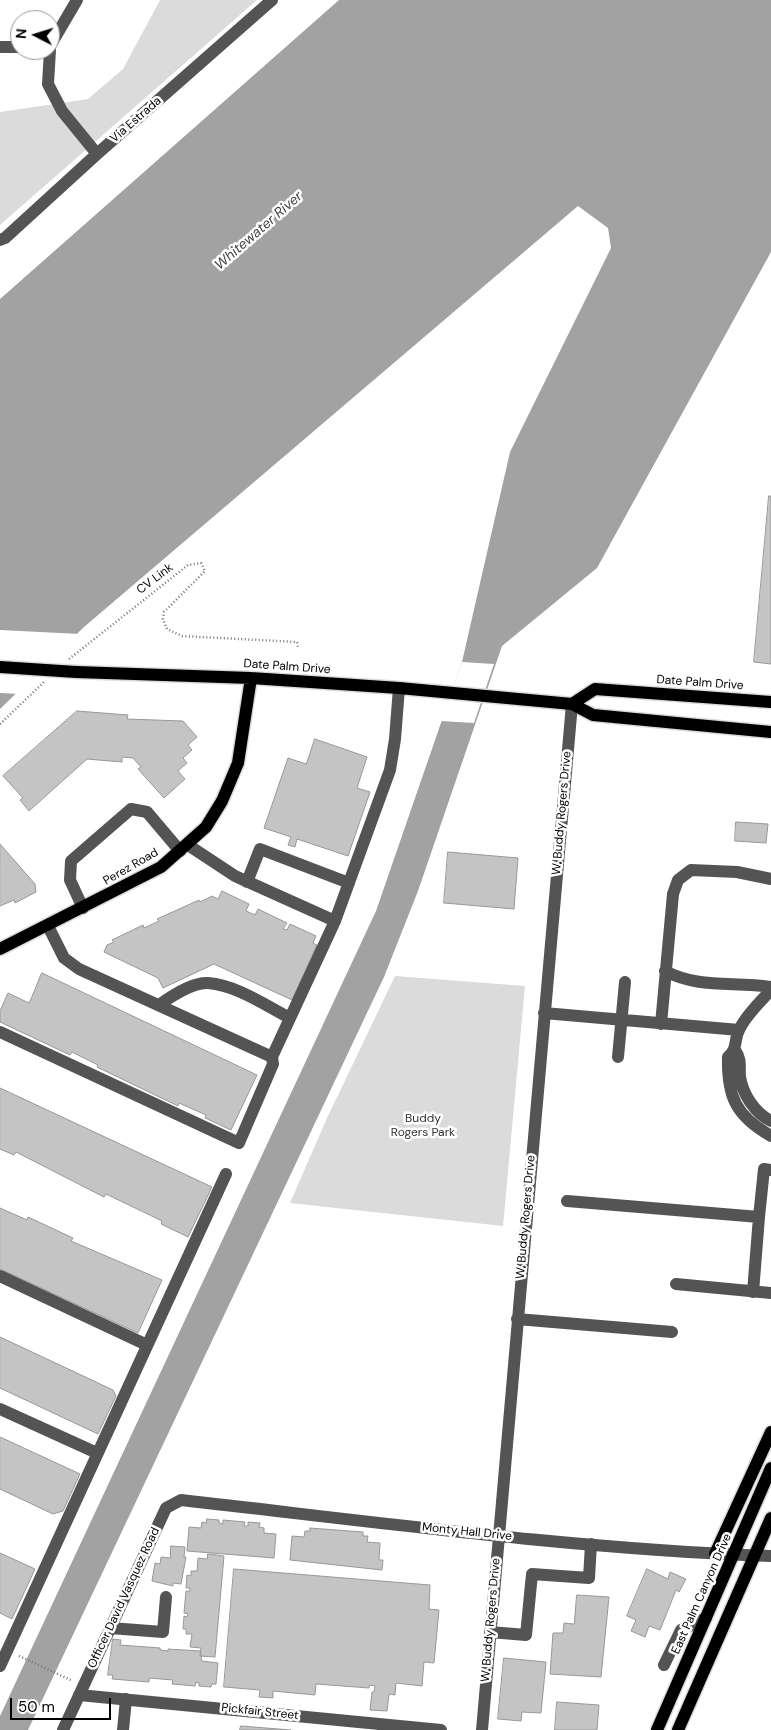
<!DOCTYPE html>
<html>
<head>
<meta charset="utf-8">
<style>
  body { margin:0 }
  #map { position:relative; width:771px; height:1730px; overflow:hidden; background:#fff; font-family:"DM Sans",sans-serif }
  canvas { display:block }
  .north { position:absolute; left:10px; top:10px; width:50px; height:50px; box-sizing:border-box; background:#fff; border:1px solid #999; border-radius:50%; rotate:275deg; font-size:14px; font-weight:700; line-height:20px; text-align:center; color:#000 }
  .north::after { content:''; display:block; margin:auto; width:18px; height:22px; background:#000; clip-path:polygon(50% 0,100% 100%,50% 72%,0 100%) }
  .scale { position:absolute; left:10px; top:1698px; width:101px; height:22px; box-sizing:border-box; border:2px solid #000; border-top:0; padding-left:6px; font-size:15px; line-height:18px; white-space:nowrap; color:#000; -webkit-text-stroke:4px #fff; paint-order:stroke }
</style>
</head>
<body>
<div id="map">
<canvas width="771" height="1730"></canvas>
<div class="north">N</div>
<div class="scale">50 m</div>
</div>
<script>
const c = document.querySelector('canvas').getContext('2d');
c.lineJoin = 'round';
function fill(path, color) {
  c.fillStyle = color;
  c.fill(path, 'evenodd');
}
function trace(path, color, width, dash) {
  c.strokeStyle = color;
  c.lineWidth = width;
  c.lineCap = dash ? 'butt' : 'round';
  c.setLineDash(dash || []);
  c.stroke(path);
}
function drawText(font, color, halo, rows, align = 'center') {
  c.font = font + ' "DM Sans",sans-serif';
  c.lineWidth = 5;
  c.setLineDash([]);
  c.textBaseline = 'middle';
  c.strokeStyle = halo;
  c.fillStyle = color;
  for (const [text, x, y, turn = 0] of rows) {
    c.save();
    c.translate(x, y);
    c.rotate((+turn || 0) * Math.PI / 180);
    c.textAlign = isNaN(turn) ? turn : align;
    if (halo) c.strokeText(text, 0, 0);
    c.fillText(text, 0, 0);
    c.restore();
  }
}
fill(new Path2D(`
  M 160,0 L 257,0 L 0,225 L 0,112 L 88,99 L 123,69 Z
  M 395,976 L 525,986 L 503,1226 L 290,1203 L 327,1118 Z`), '#dbdbdb');
fill(new Path2D(`
  M 339,0 L 771,0 L 771,252 L 597,568 L 502,646 L 418,891 L 384,977 L 28,1730 L 0,1730 L 0,1716 L 376,911 L 462,662 L 510,452 L 611,248 L 608,228 L 578,206 L 84,627 L 0,709 L 0,299 Z`), '#a2a2a2');
fill(new Path2D(`
  M 0,630 L 80,634 L 20,694 L 0,693 Z
  M 462,662 L 494,664 L 474,723 L 441,721 Z`), '#fff');
const building = new Path2D(`
  M 769,496 L 771,496 L 771,664 L 754,662 Z
  M 77,711 L 128,715 L 127,719 L 183,721 L 197,737 L 188,745 L 192,750 L 183,758 L 187,763 L 178,771 L 185,779 L 164,798 L 138,769 L 141,767 L 133,758 L 122,757 L 122,762 L 87,759 L 29,811 L 20,800 L 23,798 L 3,776 Z
  M 315,739 L 367,757 L 357,788 L 370,792 L 348,856 L 297,839 L 295,847 L 288,845 L 291,837 L 264,828 L 288,758 L 306,764 Z
  M 736,822 L 768,824 L 766,843 L 735,841 Z
  M 0,844 L 35,884 L 36,892 L 15,903 L 14,900 L 0,906 Z
  M 448,852 L 518,858 L 514,909 L 444,903 Z
  M 222,891 L 249,904 L 246,911 L 255,915 L 258,909 L 287,923 L 283,929 L 287,930 L 290,924 L 316,936 L 313,943 L 317,945 L 292,1000 L 214,964 L 163,988 L 158,978 L 104,952 L 107,945 L 114,942 L 112,940 L 143,925 L 144,928 L 159,921 L 157,919 L 199,900 L 200,902 L 212,896 L 218,899 Z
  M 42,973 L 257,1075 L 231,1130 L 205,1118 L 206,1115 L 179,1103 L 178,1106 L 97,1067 L 98,1065 L 72,1052 L 70,1055 L 0,1022 L 0,1011 L 8,993 L 29,1003 Z
  M 0,1088 L 212,1187 L 188,1237 L 161,1224 L 162,1221 L 106,1194 L 104,1197 L 16,1152 L 14,1155 L 0,1149 Z
  M 0,1208 L 27,1220 L 28,1217 L 73,1238 L 71,1241 L 162,1280 L 138,1333 L 0,1269 Z
  M 0,1337 L 113,1390 L 116,1396 L 98,1434 L 0,1388 Z
  M 0,1437 L 80,1474 L 63,1511 L 53,1514 L 0,1489 Z
  M 207,1519 L 219,1520 L 219,1523 L 223,1524 L 223,1520 L 245,1522 L 244,1526 L 248,1526 L 248,1522 L 260,1523 L 259,1527 L 264,1528 L 264,1533 L 276,1534 L 274,1558 L 187,1551 L 189,1527 L 201,1528 L 202,1522 L 206,1523 Z
  M 310,1528 L 363,1532 L 363,1536 L 368,1536 L 367,1542 L 380,1543 L 379,1560 L 383,1560 L 382,1570 L 290,1560 L 292,1536 L 304,1537 L 305,1531 L 310,1531 Z
  M 171,1546 L 185,1547 L 184,1557 L 186,1557 L 181,1584 L 173,1583 L 173,1586 L 152,1581 L 155,1563 L 160,1564 L 161,1557 L 170,1558 Z
  M 0,1553 L 35,1569 L 12,1619 L 0,1613 Z
  M 208,1554 L 224,1556 L 215,1657 L 200,1656 L 201,1648 L 190,1647 L 192,1634 L 186,1634 L 186,1629 L 183,1629 L 184,1616 L 187,1617 L 188,1614 L 184,1613 L 186,1591 L 190,1591 L 190,1588 L 186,1588 L 187,1575 L 191,1576 L 191,1571 L 197,1571 L 198,1558 L 207,1559 Z
  M 234,1569 L 430,1585 L 429,1609 L 439,1610 L 434,1663 L 424,1662 L 422,1686 L 396,1683 L 395,1695 L 389,1694 L 387,1711 L 370,1710 L 372,1692 L 374,1692 L 375,1686 L 369,1685 L 369,1688 L 316,1684 L 315,1695 L 273,1691 L 273,1698 L 259,1697 L 260,1690 L 224,1687 Z
  M 647,1569 L 668,1579 L 670,1572 L 686,1579 L 679,1592 L 676,1590 L 660,1630 L 649,1626 L 645,1637 L 631,1631 L 636,1620 L 627,1616 Z
  M 577,1595 L 609,1597 L 601,1677 L 550,1674 L 553,1633 L 563,1633 L 564,1623 L 574,1624 Z
  M 113,1639 L 121,1640 L 120,1645 L 160,1648 L 160,1650 L 168,1651 L 168,1649 L 200,1651 L 202,1661 L 218,1663 L 216,1684 L 212,1684 L 211,1687 L 199,1686 L 199,1683 L 196,1682 L 195,1686 L 172,1684 L 173,1680 L 149,1678 L 149,1682 L 112,1679 L 113,1675 L 108,1675 Z
  M 504,1658 L 546,1662 L 541,1713 L 522,1712 L 521,1721 L 498,1719 Z
  M 557,1702 L 599,1705 L 597,1730 L 555,1730 Z
  M 241,1726 L 291,1730 L 240,1730 Z`);
fill(building, '#c4c4c4');
trace(building, '#989898', 1);
const major = new Path2D(`
  M 76,672 L 251,678 L 399,688 L 572,704 L 593,715 L 771,732
  M 572,704 L 595,689 L 771,702
  M 0,949 L 161,867 L 206,827 L 222,801 L 238,763 L 251,678
  M 715,1554 L 771,1432
  M 657,1730 L 771,1468
  M 678,1730 L 771,1518`);
trace(major, '#dbdbdb', 15);
trace(new Path2D(`
  M 69,659 L 188,565 L 201,563 L 205,571 L 164,612 L 163,619 L 167,629 L 182,636 L 297,642 L 298,648
  M 0,724 L 44,682
  M 19,1656 L 73,1681`), '#767676', 2.5, [1, 2.5]);
trace(new Path2D(`
  M 50,46 L 77,0
  M 0,47 L 20,47
  M 50,50 L 48,84 L 62,111 L 97,154
  M 0,240 L 5,238 L 97,154 L 272,0
  M 188,845 L 235,876 L 335,921 L 390,770 L 395,739 L 399,688
  M 247,882 L 260,849 L 349,883
  M 83,908 L 70,880 L 71,861 L 131,809 L 147,812 L 180,851
  M 665,971 C 699,989 734,981 771,987
  M 771,990 C 760,1002 747,1014 740,1028 C 733,1040 739,1047 728,1057 C 727,1097 736,1116 771,1136
  M 159,1005 C 170,997 193,982 208,983 C 236,985 265,1005 290,1018
  M 544,1013 L 739,1030
  M 661,1024 L 673,894 L 678,880 L 691,870 L 737,872 L 771,879
  M 0,1032 L 239,1143 L 273,1064 L 272,1057 L 79,969 L 64,958 L 48,926
  M 735,1050 C 742,1060 739,1066 740,1077 C 743,1095 755,1113 771,1121
  M 272,1057 L 335,921
  M 618,1057 L 625,982
  M 567,1201 L 759,1217 L 764,1169 L 771,1170
  M 0,1276 L 147,1345
  M 676,1284 L 771,1293
  M 753,1292 L 759,1217
  M 517,1319 L 672,1332
  M 0,1409 L 97,1453
  M 110,1628 L 163,1632 L 166,1597
  M 490,1632 L 526,1635 L 532,1574 L 589,1578 L 591,1544
  M 664,1665 L 681,1630 L 706,1618
  M 0,1666 L 226,1174
  M 79,1695 L 441,1730
  M 63,1730 L 166,1508 L 181,1500 C 377,1522 574,1549 771,1556
  M 123,1730 L 126,1699
  M 482,1730 L 572,704`), '#545454', 12);
trace(major, '#000', 12);
const majorBridge = new Path2D(`
  M 0,667 L 76,672`);
trace(majorBridge, '#dbdbdb', 15, []);
trace(majorBridge, '#000', 12);
drawText('12px', '#000', '#fff', [
  ["Via Estrada",136,120,-41],
  ["CV Link",155,579,-37],
  ["Date Palm Drive",287,667,4],
  ["Date Palm Drive",700,683,4],
  ["W. Buddy Rogers Drive",562,813,-85],
  ["Perez Road",131,867,-30],
  ["W. Buddy Rogers Drive",526,1217,-85],
  ["Monty Hall Drive",467,1532,6],
  ["East Palm Canyon Drive",702,1594,-66],
  ["Officer David Vasquez Road",124,1598,-65],
  ["W. Buddy Rogers Drive",491,1620,-85],
  ["Pickfair Street",260,1712,6]
]);
drawText('12px', '#323232', '#fff', [
  ["Buddy",423,1119],
  ["Rogers Park",423,1133]
]);
drawText('italic 14px', '#434343', '#fff', [
  ["Whitewater River",259,231,-41]
]);
</script>
</body>
</html>
